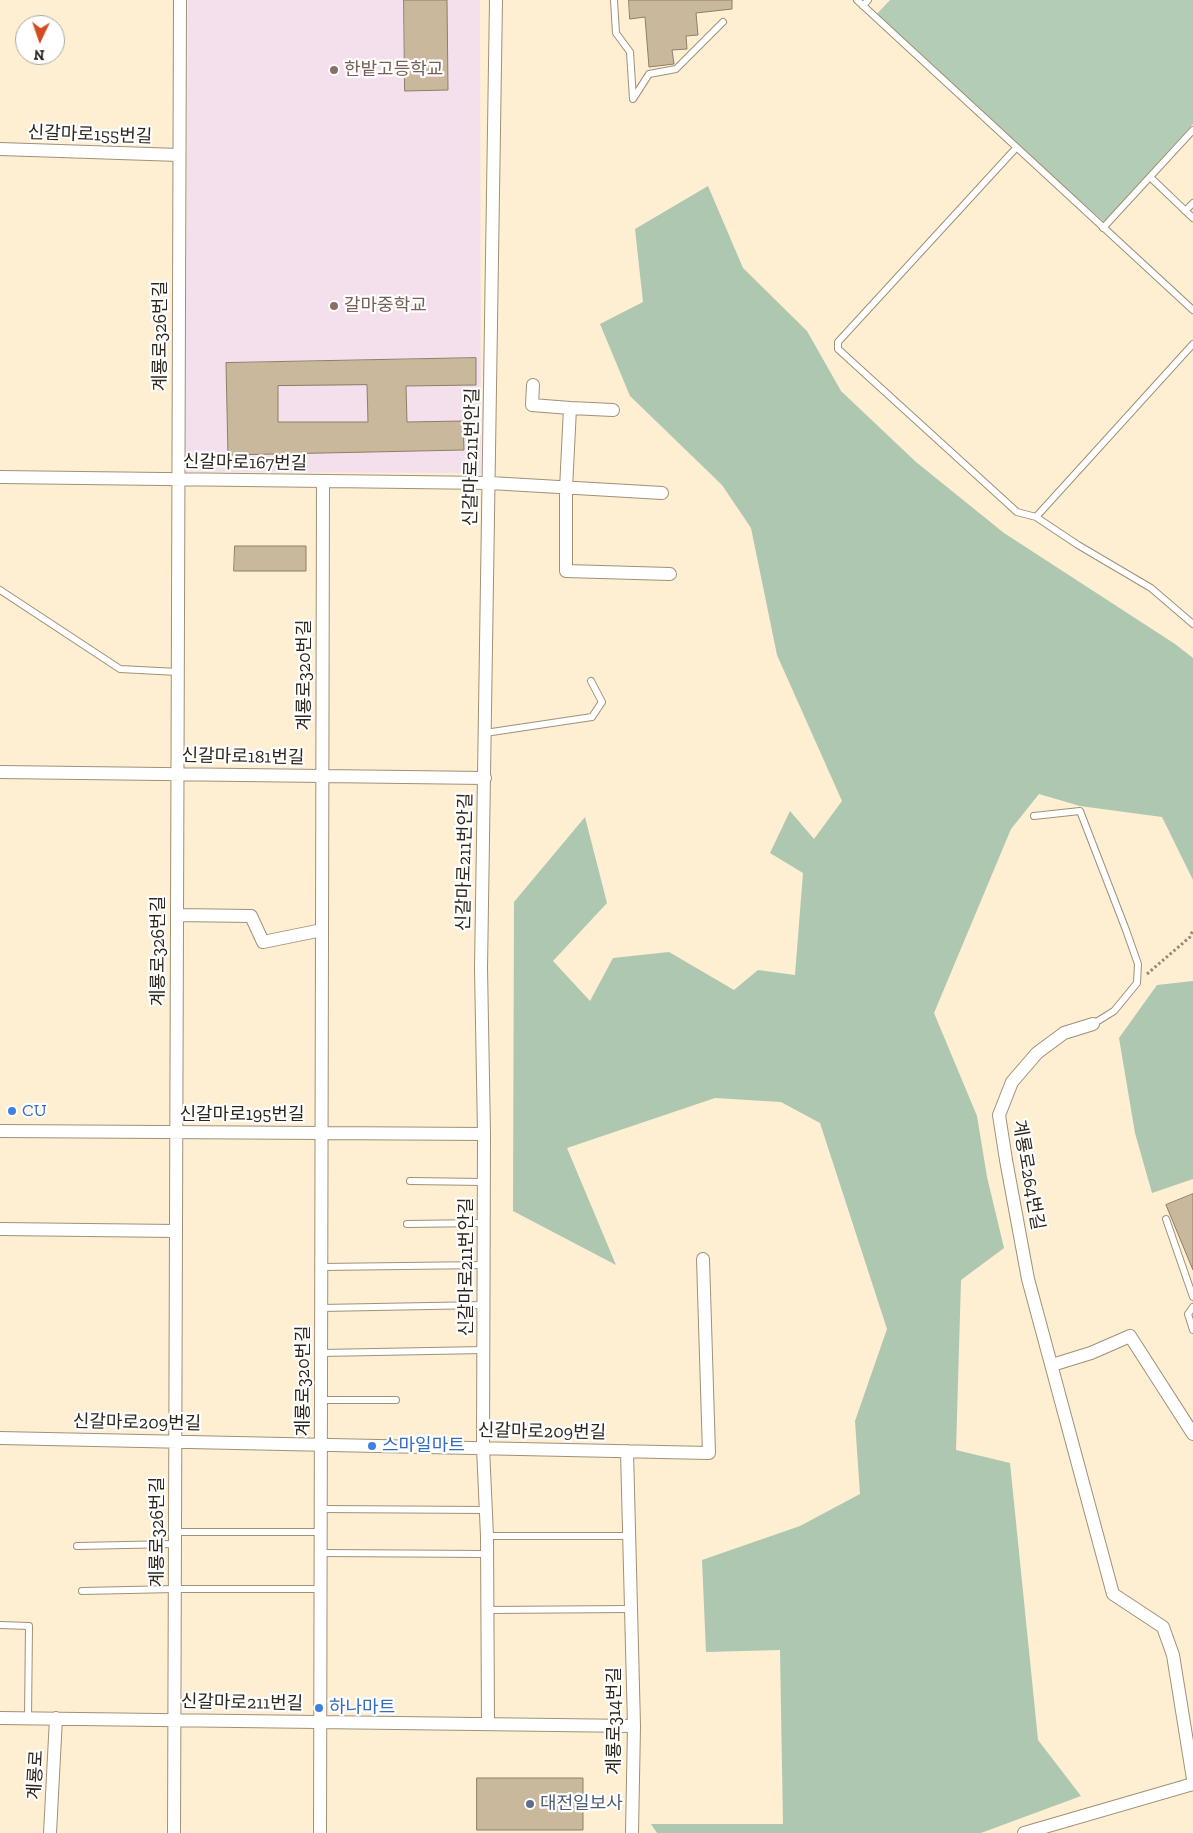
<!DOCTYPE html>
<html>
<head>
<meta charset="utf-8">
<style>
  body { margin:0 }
  #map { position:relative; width:1193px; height:1833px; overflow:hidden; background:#feeed2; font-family:"Zilla Slab",serif }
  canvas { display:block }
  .north { position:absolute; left:15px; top:15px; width:50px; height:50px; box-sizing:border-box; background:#fff; border:1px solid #aba9a5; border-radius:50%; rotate:183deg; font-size:14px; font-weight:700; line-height:20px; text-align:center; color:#2d271d }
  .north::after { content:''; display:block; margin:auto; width:18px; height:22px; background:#d44b22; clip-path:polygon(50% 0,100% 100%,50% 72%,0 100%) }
</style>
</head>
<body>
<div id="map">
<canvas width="1193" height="1833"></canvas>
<div class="north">N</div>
</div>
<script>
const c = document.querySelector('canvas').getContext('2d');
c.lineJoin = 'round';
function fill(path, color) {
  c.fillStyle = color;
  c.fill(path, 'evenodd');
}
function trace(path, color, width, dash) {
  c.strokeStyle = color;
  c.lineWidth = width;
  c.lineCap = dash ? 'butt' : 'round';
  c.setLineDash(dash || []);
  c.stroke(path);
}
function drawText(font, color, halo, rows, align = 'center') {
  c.font = font + ' "Zilla Slab","Noto Sans KR",serif';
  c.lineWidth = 4.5;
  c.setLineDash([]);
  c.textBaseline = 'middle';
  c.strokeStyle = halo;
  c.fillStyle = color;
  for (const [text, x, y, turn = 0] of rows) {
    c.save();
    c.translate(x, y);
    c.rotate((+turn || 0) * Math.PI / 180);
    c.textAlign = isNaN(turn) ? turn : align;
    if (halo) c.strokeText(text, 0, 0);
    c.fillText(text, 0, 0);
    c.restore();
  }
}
fill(new Path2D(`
  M 188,0 L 480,0 L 481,473 L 185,472 Z`), '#f4dfed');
fill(new Path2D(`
  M 890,0 L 1193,0 L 1193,124 L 1104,222 L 874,17 Z`), '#b2ccb5');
fill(new Path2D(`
  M 708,186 L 743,268 L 807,331 L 841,391 L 916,462 L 1004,533 L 1175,644 L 1193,658 L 1193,880 L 1162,817 L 1080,806 L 1039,794 L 1011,829 L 934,1013 L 977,1116 L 987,1177 L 1004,1248 L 961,1280 L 956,1450 L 1010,1463 L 1038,1740 L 1081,1796 L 981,1833 L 657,1833 L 651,1824 L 783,1824 L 780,1650 L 706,1652 L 702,1560 L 800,1526 L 860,1494 L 855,1421 L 887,1329 L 820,1123 L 781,1102 L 715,1098 L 567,1148 L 616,1265 L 513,1211 L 514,902 L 585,817 L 607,903 L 553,961 L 590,1001 L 613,958 L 669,952 L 734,990 L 758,970 L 795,975 L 803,873 L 770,853 L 790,811 L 814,839 L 842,801 L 777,655 L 751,528 L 722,485 L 630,396 L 600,324 L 643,302 L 635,229 Z
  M 1193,981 L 1193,1179 L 1152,1193 L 1135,1133 L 1119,1038 L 1157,985 Z`), '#adc7b0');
const building = new Path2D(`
  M 404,0 L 447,0 L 448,90 L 405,91 Z
  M 629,0 L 732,0 L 732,9 L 696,13 L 698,35 L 686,36 L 687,49 L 672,50 L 674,64 L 649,67 L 645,17 L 630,19 Z
  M 476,358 L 476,385 L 406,386 L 407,422 L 463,421 L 464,450 L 228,455 L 226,363 ZM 367,385 L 368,422 L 278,422 L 278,386 Z
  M 235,546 L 306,546 L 306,571 L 234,571 Z
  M 1193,1194 L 1193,1270 L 1166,1205 Z
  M 477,1778 L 583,1778 L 583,1830 L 477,1830 Z`);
fill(building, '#c9b89c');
trace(building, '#8d7f66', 1);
const service = new Path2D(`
  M 614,0 L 616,33 L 630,52 L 633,99 L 649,74 L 676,69 L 723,22
  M 857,0 L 1193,310
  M 863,6 L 868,0
  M 1016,148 L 838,342 L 838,349 L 1017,512 L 1036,517 L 1193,344
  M 1150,177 L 1193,218
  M 1185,211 L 1193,203
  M 1103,228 L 1193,130
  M 1036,517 L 1078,545 L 1151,588 L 1193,624
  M 0,590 L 120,669 L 178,672
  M 485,733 L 592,717 L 602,702 L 591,681
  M 1034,816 L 1080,811 L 1126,930 L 1138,964 L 1137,983 L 1114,1011 L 1093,1024
  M 410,1181 L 484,1182
  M 1166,1219 L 1193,1297
  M 407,1224 L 484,1223
  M 322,1267 L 484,1265
  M 1193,1307 L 1188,1314 L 1193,1330
  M 321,1308 L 484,1305
  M 321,1353 L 484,1350
  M 321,1400 L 396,1400
  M 321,1509 L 486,1510
  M 175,1532 L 321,1532
  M 487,1536 L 628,1536
  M 77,1546 L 175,1544
  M 321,1553 L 487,1554
  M 82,1591 L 175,1589 L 321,1589
  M 487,1610 L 630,1609
  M 0,1625 L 29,1626 L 28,1718`);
const minor = new Path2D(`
  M 0,149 L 179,155
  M 533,385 L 532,405 L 570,408 L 566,489 L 566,571 L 670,574
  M 570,408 L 613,410
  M 0,477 L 490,483 L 662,493
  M 0,772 L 485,778
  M 177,915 L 251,916 L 263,942 L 322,930
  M 1093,1024 L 1064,1033 L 1037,1053 L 1012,1082 L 999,1115 L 1006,1160 L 1028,1279 L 1113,1594 L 1163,1627 L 1173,1655 L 1193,1779
  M 0,1131 L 484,1134
  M 0,1229 L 176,1231
  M 1052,1365 L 1091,1353 L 1130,1336 L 1193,1434
  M 0,1438 L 709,1453 L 703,1259
  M 627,1451 L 634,1726 L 632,1833
  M 0,1718 L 634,1726
  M 488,1724 L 487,1536 L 483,1448 L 484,1134 L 481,968 L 496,0
  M 50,1833 L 56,1718
  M 174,1833 L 180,0
  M 320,1833 L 323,481
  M 1024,1833 L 1193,1784`);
trace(service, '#a09177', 8);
trace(minor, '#a09177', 14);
trace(new Path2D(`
  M 1147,974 L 1190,937 L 1193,930`), '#948976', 3, [2.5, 2.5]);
trace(service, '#fff', 6);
trace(minor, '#fff', 12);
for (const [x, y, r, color] of [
  [334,70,5,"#8d6e63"],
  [334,306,5,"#8d6e63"],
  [12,1111,5,"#3f7fe0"],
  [372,1446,5,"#3f7fe0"],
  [319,1708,5,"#3f7fe0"],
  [530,1804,5,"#5c6f8a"]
]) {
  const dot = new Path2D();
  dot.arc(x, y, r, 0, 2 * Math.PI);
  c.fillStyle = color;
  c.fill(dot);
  trace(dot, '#fff', 2);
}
drawText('18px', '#785e54', '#fff', [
  ["한밭고등학교",344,70],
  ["갈마중학교",344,306]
], 'left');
drawText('18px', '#2d271d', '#fff', [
  ["신갈마로155번길",90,135,2],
  ["계룡로326번길",161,336,-90],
  ["신갈마로211번안길",472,457,-89],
  ["신갈마로167번길",245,463,1],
  ["계룡로320번길",305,675,-90],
  ["신갈마로181번길",243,757,1],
  ["신갈마로211번안길",465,862,-89],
  ["계룡로326번길",159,951,-90],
  ["신갈마로195번길",242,1115],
  ["계룡로264번길",1028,1175,80],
  ["신갈마로211번안길",467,1267,-90],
  ["계룡로320번길",304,1381,-90],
  ["신갈마로209번길",137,1423,1],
  ["신갈마로209번길",542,1432,1],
  ["계룡로326번길",158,1532,-90],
  ["신갈마로211번길",242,1703,1],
  ["계룡로314번길",615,1721,-90],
  ["계룡로",36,1775,-87]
]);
drawText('18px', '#366cbe', '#fff', [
  ["CU",22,1111],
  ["스마일마트",382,1446],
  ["하나마트",329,1708]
], 'left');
drawText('18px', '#4e5e75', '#fff', [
  ["대전일보사",540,1804]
], 'left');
</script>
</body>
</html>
